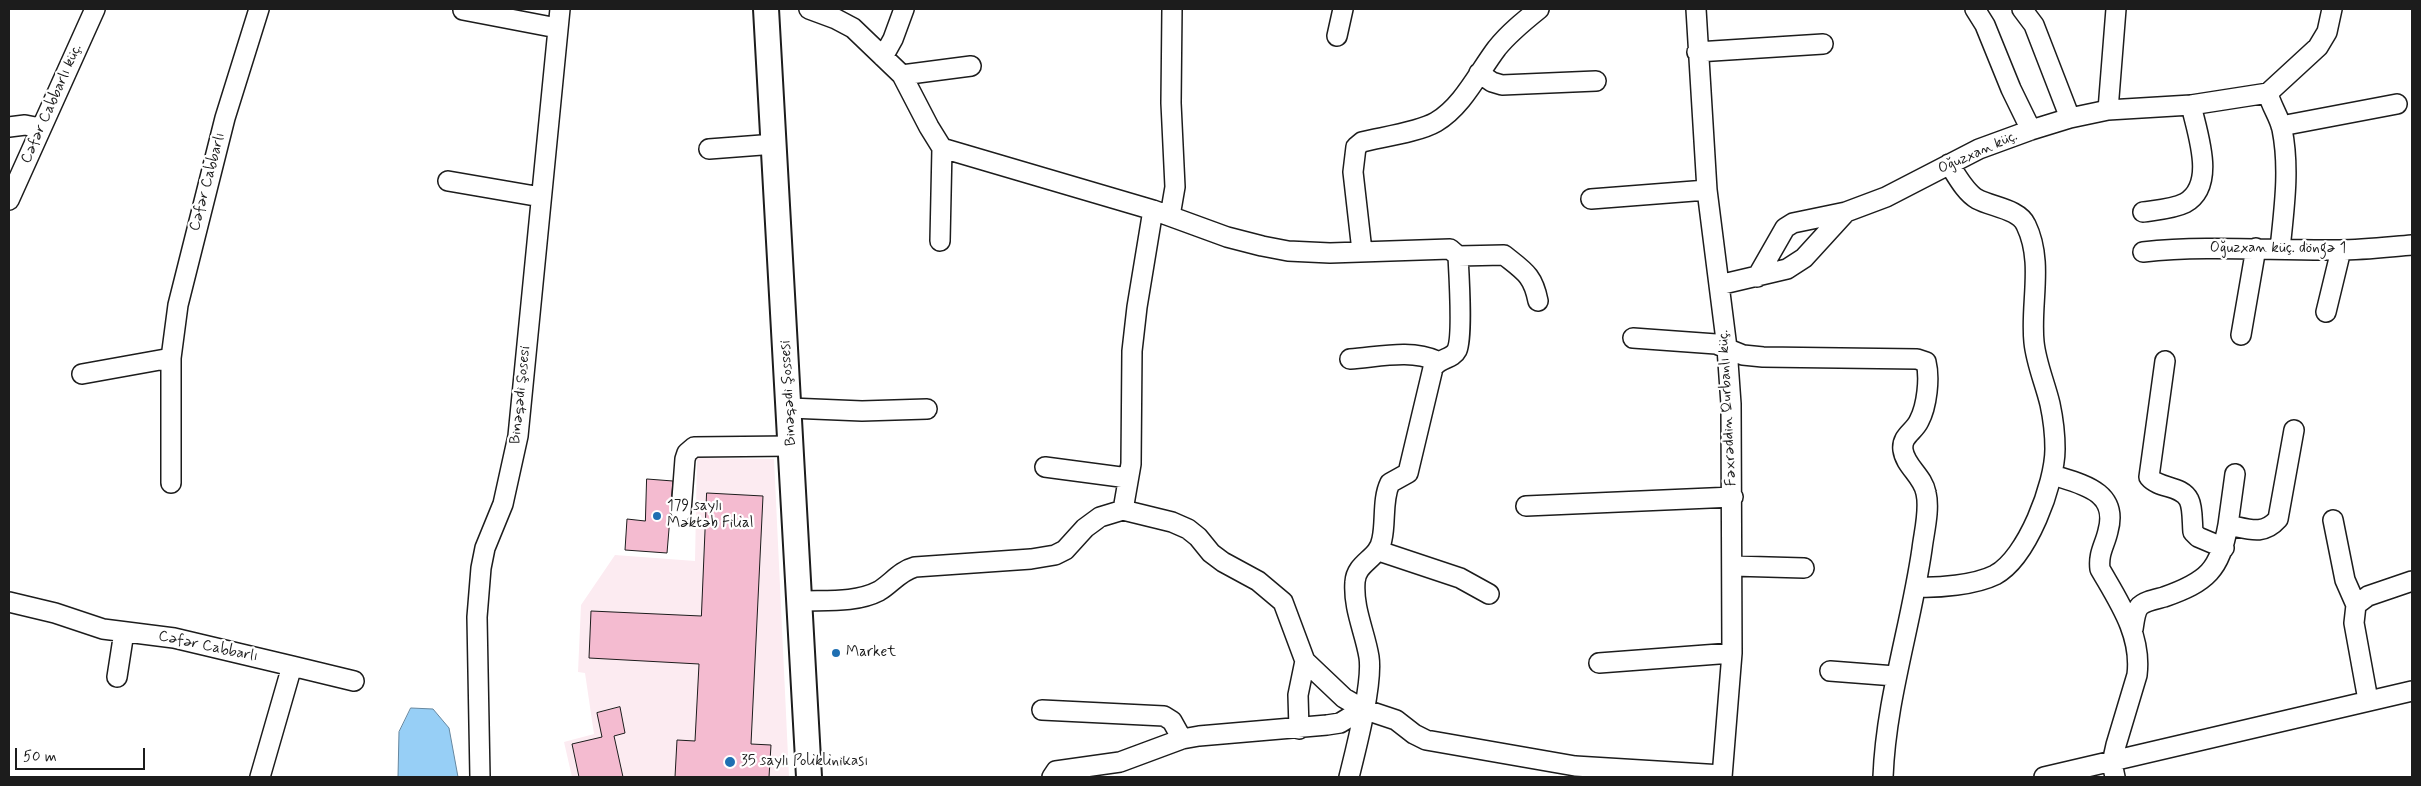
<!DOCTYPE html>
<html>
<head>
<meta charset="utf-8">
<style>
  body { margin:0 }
  #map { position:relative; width:2421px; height:786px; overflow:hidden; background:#fff; font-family:Mynerve,sans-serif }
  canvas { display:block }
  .frame { position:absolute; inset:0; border:10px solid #1c1c1c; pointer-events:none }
  .scale { position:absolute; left:15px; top:748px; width:130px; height:22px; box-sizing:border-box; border:2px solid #1c1c1c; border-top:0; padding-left:6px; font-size:15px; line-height:18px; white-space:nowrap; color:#1c1c1c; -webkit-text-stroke:4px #fff; paint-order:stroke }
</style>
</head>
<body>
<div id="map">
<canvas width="2421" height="786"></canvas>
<div class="frame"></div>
<div class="scale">50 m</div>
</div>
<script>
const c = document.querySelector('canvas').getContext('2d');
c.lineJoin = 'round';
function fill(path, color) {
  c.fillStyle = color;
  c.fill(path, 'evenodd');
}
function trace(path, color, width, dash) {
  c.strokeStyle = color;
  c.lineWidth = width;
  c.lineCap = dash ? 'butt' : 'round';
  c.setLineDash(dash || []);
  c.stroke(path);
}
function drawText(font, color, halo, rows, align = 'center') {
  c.font = font + ' Mynerve,sans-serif';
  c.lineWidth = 4.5;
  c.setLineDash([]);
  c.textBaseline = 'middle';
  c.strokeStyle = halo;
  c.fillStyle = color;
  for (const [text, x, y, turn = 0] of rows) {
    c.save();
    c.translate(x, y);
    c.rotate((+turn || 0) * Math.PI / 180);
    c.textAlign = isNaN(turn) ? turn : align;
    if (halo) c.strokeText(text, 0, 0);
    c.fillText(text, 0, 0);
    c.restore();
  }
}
fill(new Path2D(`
  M 697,458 L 774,459 L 789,777 L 572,777 L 564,742 L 594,734 L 585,673 L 578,672 L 581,605 L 615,555 L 695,561 Z`), '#fcebf1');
const water = new Path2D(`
  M 411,708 L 433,709 L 449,728 L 458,777 L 398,777 L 399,732 Z`);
fill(water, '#97cff6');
trace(water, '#66879f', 1);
const building = new Path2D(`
  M 647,479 L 673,481 L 667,553 L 625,550 L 627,519 L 645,521 Z
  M 707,493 L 763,496 L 751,744 L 771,745 L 769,777 L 675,777 L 677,740 L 695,741 L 699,664 L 589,658 L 591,611 L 701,616 Z
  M 620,707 L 625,733 L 614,736 L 623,777 L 579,777 L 572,744 L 602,737 L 597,713 Z`);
fill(building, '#f4bbd0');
trace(building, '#1c1c1c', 1);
const minor = new Path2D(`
  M 809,9 L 836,19 L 853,28 L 902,75 L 929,127 L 942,148 L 1153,210 L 1227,237 L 1262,246 L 1288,251 L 1330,253 L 1450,249 L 1458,256 C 1459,275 1463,336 1457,350 C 1452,360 1440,357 1433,368 L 1408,473 L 1390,483 C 1382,499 1386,522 1382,539 C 1379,559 1356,562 1355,582 C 1353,609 1365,632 1369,657 C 1373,684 1356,749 1349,777
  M 1696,9 L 1707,190 L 1727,348 L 1731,404 L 1732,653 L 1722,777
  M 1975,9 L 1985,25 L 2011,89 L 2031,130
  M 2022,9 L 2034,25 L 2070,118
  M 463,10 L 557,28
  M 1337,36 L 1343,9
  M 1697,52 L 1823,44
  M 883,57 L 893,39 L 904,9
  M 1479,73 L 1492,82 L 1502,85 L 1596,81
  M 902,75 L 971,66
  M 2268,93 C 2271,106 2279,116 2282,129 C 2290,169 2284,209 2280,249
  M 2108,110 L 2116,9
  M 2281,126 L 2397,104
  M 9,127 L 25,125 L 40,128
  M 709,149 L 775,144
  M 448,181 L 541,197
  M 1591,199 L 1707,190
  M 9,200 L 95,9
  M 2143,212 C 2156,210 2173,209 2185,203 C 2217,185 2197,133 2191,105
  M 1170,216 L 1175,187 L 1171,103 L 1172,9
  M 940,241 L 942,148
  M 1362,251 L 1353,172 L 1356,147 L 1362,142 C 1382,137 1419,132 1436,122 C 1463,106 1478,73 1497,48 C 1509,33 1524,21 1539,9
  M 2143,252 C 2208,245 2274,251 2339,250 C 2363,250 2388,247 2412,245
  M 1458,256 L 1504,255 C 1524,271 1533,275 1538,301
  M 1757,277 L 1785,228 L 1793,223 L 1846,212
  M 1719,285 L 1787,269 L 1804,258 L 1846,212 L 1886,197 L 1979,149 L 2031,130 L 2070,118 L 2108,110 L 2191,105 L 2268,93 L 2318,47 L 2327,32 L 2332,9
  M 2326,312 L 2341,250
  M 2241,335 L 2256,248
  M 1633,338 L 1716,344 L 1743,355 L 1763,357 L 1917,359 L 1926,362 C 1930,378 1927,406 1919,421 C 1914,432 1901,436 1903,450 C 1905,466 1923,476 1926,493 C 1930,510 1924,532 1922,549 C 1911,626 1886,699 1883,777
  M 1350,359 C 1379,357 1411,349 1437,361
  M 2165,361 L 2149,477 C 2159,489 2182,485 2189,500 C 2193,508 2192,522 2193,532 L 2198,537 L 2224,548
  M 82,374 L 171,358
  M 790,408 L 862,411 L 927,409
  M 1045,467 L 1128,478
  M 2053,475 C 2081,484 2119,491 2108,531 C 2105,545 2098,553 2100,569 C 2119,602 2142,635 2137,675 L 2116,745 L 2112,763 L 2115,777
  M 171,483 L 171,358 L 178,305 L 225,118 L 259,9
  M 1526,506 L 1733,497
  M 1123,510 L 1131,464 L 1132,351 L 1137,307 L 1153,210
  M 681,512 L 685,459 L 687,453 L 694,447 L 792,446
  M 2333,520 L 2345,580 L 2356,605
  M 2228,525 L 2235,474
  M 1379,551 L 1460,578 L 1489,594
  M 1733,566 L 1804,568
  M 1917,587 C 1938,588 1975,585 1995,575 C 2027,558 2055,484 2055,449 C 2055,435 2053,418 2050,404 C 2045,383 2036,363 2034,342 C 2030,304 2044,262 2026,225 C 2019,209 1992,207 1977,199 C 1965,192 1957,176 1949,164
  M 801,601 C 826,600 856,603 879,591 C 892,583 900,571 915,567 L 1031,559 L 1055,555 L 1065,550 L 1085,528 L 1100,517 L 1123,510 L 1172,522 L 1188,529 L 1198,537 L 1211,553 L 1223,562 L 1258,581 L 1283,602 L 1305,661 L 1344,698 L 1363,709 L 1396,720 L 1414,734 L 1426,740 L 1575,766 L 1722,775
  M 9,602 L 55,613 L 103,629 L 174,638 L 292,666 L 260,777
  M 2133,629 C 2134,623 2135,612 2139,607 C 2144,601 2157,599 2164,597 C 2207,582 2220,570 2228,525 C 2249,529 2263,536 2278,519 L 2294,430
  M 1599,663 L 1732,653
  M 292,666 L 354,681
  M 1830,671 L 1895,676
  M 117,677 L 124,632
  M 2368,700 L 2354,623 L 2356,605 L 2368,596 L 2412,581
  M 1042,710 L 1164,716 L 1172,721 L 1182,739
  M 1299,729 L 1298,695 L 1305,661
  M 480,777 L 477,617 L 481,568 L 485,548 L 503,504 L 518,436 L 560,9
  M 1052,777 L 1056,771 L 1120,762 L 1182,739 L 1199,736 L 1327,725 L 1340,723 L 1363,709
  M 2044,777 L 2412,691`);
const major = new Path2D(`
  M 766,9 L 809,777`);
trace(minor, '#1c1c1c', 22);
trace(major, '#1c1c1c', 28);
trace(minor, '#fff', 19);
trace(major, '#fff', 24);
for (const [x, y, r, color] of [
  [657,516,5,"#1f6fb2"],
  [836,653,5,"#1f6fb2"],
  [730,762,6,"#1f6fb2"]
]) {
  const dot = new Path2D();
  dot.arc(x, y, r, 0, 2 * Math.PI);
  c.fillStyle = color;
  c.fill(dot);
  trace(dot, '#fff', 2);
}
drawText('15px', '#1c1c1c', '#fff', [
  ["Cəfər Cabbarlı küç.",52,104,-66],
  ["Oğuzxan küç.",1978,153,-24],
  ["Cəfər Cabbarlı",208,182,-75],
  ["Oğuzxan küç. döngə 1",2278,249],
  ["Binəqədi şossesi",789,393,-93],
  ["Binəqədi Şosesi",521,395,-84],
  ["Fəxrəddin Qurbanlı küç.",1728,408,-93],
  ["Cəfər Cabbarlı",208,647,12]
]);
drawText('15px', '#1c1c1c', '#fff', [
  ["179 saylı",667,507],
  ["Məktəb Filial",667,524],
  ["Market",846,653],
  ["35 saylı Poliklinikası",741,762]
], 'left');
</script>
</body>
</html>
